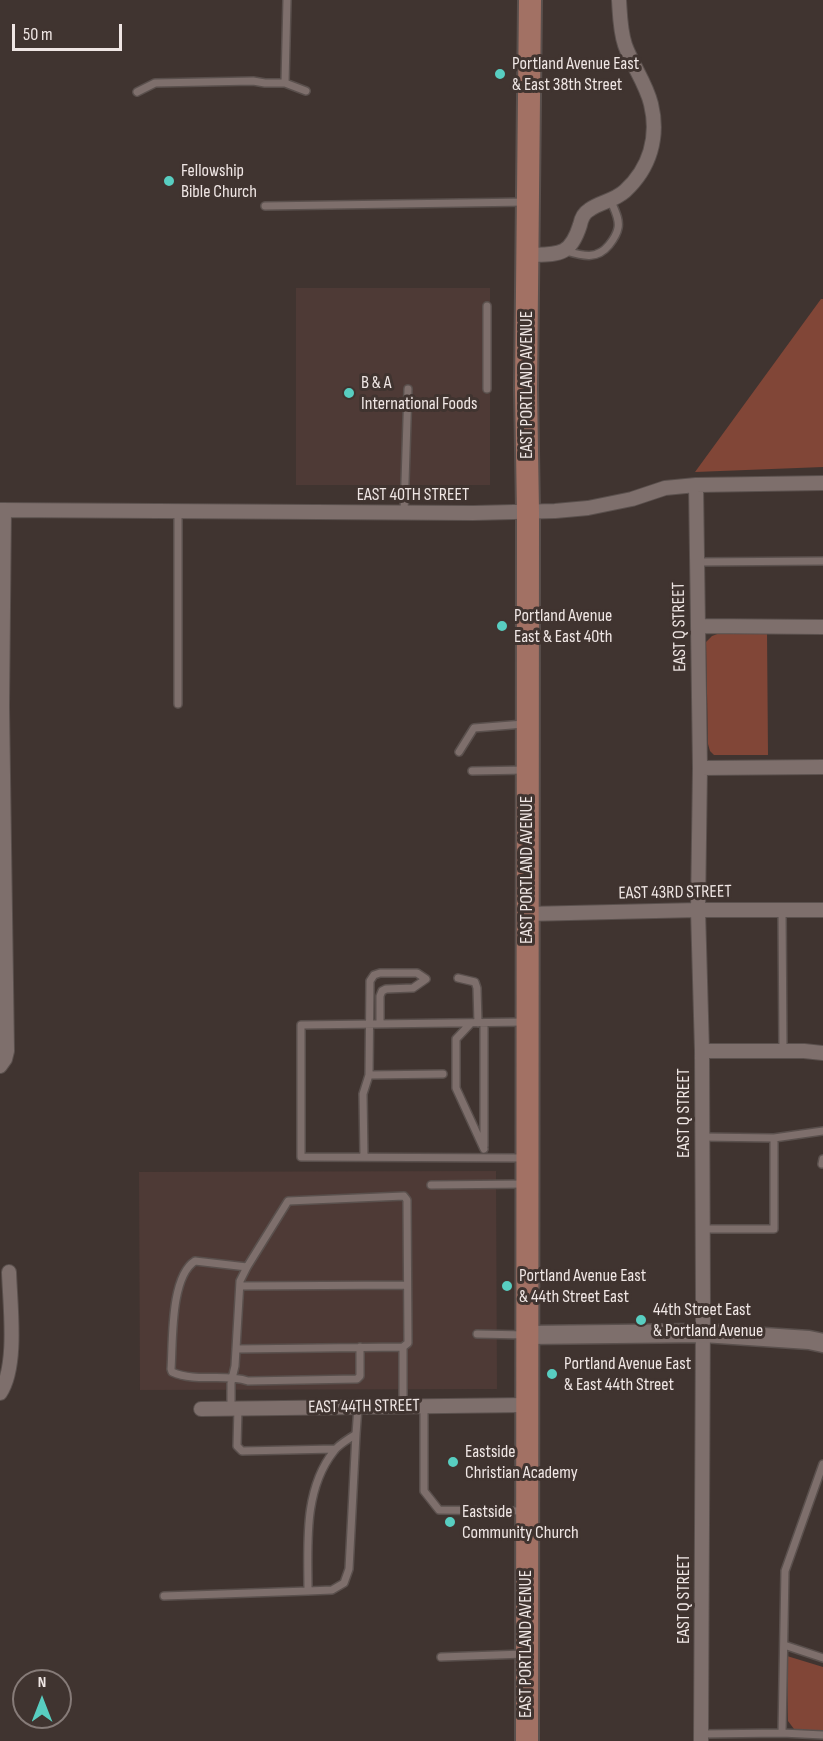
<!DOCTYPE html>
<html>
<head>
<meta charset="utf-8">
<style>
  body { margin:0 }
  #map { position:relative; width:823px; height:1741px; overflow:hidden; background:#403430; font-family:"Sofia Sans Condensed",sans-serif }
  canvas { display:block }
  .north { position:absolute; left:12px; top:1669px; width:60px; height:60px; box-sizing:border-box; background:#403430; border:2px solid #867b78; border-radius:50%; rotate:0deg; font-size:16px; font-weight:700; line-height:24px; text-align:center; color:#efe6e4 }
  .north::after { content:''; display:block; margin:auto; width:21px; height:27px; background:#58cec1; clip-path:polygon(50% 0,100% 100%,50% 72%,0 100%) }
  .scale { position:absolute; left:12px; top:24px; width:110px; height:27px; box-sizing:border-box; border:3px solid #efe6e4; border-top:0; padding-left:8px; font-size:18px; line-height:21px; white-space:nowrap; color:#efe6e4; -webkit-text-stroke:4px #403430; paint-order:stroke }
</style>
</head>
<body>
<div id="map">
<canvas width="823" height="1741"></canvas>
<div class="north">N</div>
<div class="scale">50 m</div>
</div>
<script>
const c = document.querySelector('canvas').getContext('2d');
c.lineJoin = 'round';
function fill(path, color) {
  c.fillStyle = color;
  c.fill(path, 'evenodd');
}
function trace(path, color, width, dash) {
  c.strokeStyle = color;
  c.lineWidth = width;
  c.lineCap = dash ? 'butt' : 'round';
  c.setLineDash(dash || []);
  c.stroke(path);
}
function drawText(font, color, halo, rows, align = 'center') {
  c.font = font + ' "Sofia Sans Condensed",sans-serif';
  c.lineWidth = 6;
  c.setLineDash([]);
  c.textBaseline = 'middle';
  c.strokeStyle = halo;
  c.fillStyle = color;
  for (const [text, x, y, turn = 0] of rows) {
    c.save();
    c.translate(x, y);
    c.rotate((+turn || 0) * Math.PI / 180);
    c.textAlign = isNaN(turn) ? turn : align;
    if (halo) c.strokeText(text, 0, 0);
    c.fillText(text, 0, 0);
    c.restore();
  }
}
fill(new Path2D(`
  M 296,288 L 490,288 L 490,485 L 296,485 Z
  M 496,1171 L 497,1389 L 140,1390 L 139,1172 Z`), '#4e3a36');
fill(new Path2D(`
  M 821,299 L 823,299 L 823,467 L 695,472 Z
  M 767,631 L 768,755 L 714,755 L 710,751 L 708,744 L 706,642 L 712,636 L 720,633 Z
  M 787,1656 L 823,1667 L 823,1731 L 794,1729 L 788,1721 Z`), '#814637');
const service = new Path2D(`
  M 285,83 L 287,0
  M 137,92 L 155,83 L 253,81 L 265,83 L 285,83 L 306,91
  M 265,206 L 526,202
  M 566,251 C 583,256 597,260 609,245 C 613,240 617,234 618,228 C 620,219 614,209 611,201
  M 487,389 L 487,306
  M 178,511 L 178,704
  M 404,513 L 408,389
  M 697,562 L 823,561
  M 459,752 L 474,728 L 524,724
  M 472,771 L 525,770
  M 782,910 L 783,1051
  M 458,978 L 475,982 L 477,988 L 478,1023
  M 525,1022 L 301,1025 L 301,1157 L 525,1158
  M 471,1023 L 456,1039 L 456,1088 L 484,1149
  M 484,1023 L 484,1146
  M 380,1024 L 380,996 L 382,991 L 386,989 L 413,988 L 426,979 L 417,973 L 380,973 L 374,975 L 370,981 L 369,1075 L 443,1074
  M 702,1137 L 774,1138 L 823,1131
  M 364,1157 L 363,1094 L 369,1075
  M 822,1164 L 823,1159
  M 431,1185 L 525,1184
  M 703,1229 L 774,1229 L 774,1138
  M 247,1267 L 195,1261 C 170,1277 173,1342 171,1369 L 172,1372 C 197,1383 223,1373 248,1381 L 357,1379 L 360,1376 L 360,1347
  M 240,1286 L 407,1285
  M 477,1334 L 525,1335
  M 236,1349 L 403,1347
  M 424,1406 L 424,1491 L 439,1510 L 522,1511
  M 231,1408 L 231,1383 L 235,1366 L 240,1281 L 247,1267 L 288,1201 L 404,1196 L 407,1200 L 408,1343 L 403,1347 L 403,1406
  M 238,1408 L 237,1446 L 242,1451 L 335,1449
  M 308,1591 L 332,1590 L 344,1583 L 349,1569 L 356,1434
  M 164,1596 L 308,1591 C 308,1544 303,1490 334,1451 C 339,1444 349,1439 356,1434 L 358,1407
  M 784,1645 L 823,1658
  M 441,1657 L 524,1654
  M 782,1733 L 785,1571 L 823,1464
  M 701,1734 L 782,1733 L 823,1735`);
const minor = new Path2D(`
  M 528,255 C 558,254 570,257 580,225 C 581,220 584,213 589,210 C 600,202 614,201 625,191 C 650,168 659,137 651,104 C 646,83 632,65 625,45 C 620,30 620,15 619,0
  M 696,485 L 700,768 L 698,910 L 702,1051 L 703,1310 L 701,1741
  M 0,510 L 473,513 L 555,511 L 588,508 L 632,499 L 665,488 L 696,485 L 823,483
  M 698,626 L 823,627
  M 700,768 L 823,767
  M 527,914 L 698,910 L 823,910
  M 702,1051 L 804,1051 L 823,1053
  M 0,1066 L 5,1059 L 7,1051 L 2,706 L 4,510
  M 0,1393 C 18,1366 10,1305 9,1272
  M 201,1409 L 527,1405`);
const tertiary = new Path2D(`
  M 527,1335 L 703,1333 L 809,1340 L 823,1343`);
const primary = new Path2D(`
  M 527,1741 L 528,512 L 526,388 L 530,0`);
trace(service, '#5a504d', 10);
trace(minor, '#5a504d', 16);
trace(tertiary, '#5a504d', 21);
trace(primary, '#5a504d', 26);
trace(service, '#7e6f6c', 7);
trace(minor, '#7e6f6c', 14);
trace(tertiary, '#7e6f6c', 18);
trace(primary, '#a27164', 22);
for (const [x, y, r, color] of [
  [500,74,6,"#58cec1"],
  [169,181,6,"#58cec1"],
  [349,393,6,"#58cec1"],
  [502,626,6,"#58cec1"],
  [507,1286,6,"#58cec1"],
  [641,1320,6,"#58cec1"],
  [552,1374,6,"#58cec1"],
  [453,1462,6,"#58cec1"],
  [450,1522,6,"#58cec1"]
]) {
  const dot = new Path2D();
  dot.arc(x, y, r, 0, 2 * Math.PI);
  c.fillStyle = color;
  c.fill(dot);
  trace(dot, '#403430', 2);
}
drawText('18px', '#efe6e4', '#403430', [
  ["Portland Avenue East",512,64],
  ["& East 38th Street",512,85],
  ["Fellowship",181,171],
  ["Bible Church",181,192],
  ["B & A",361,383],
  ["International Foods",361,404],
  ["Portland Avenue",514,616],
  ["East & East 40th",514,637],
  ["Portland Avenue East",519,1276],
  ["& 44th Street East",519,1297],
  ["44th Street East",653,1310],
  ["& Portland Avenue",653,1331],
  ["Portland Avenue East",564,1364],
  ["& East 44th Street",564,1385],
  ["Eastside",465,1452],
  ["Christian Academy",465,1473],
  ["Eastside",462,1512],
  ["Community Church",462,1533]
], 'left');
drawText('18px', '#efe6e4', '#403430', [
  ["EAST PORTLAND AVENUE",527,385,-90],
  ["EAST 40TH STREET",413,495],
  ["EAST Q STREET",680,627,-91],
  ["EAST PORTLAND AVENUE",527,870,-90],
  ["EAST 43RD STREET",675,893,-1],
  ["EAST Q STREET",684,1113,-90],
  ["EAST 44TH STREET",364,1407,-1],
  ["EAST Q STREET",684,1599,-90],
  ["EAST PORTLAND AVENUE",526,1644,-90]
]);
</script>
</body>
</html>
